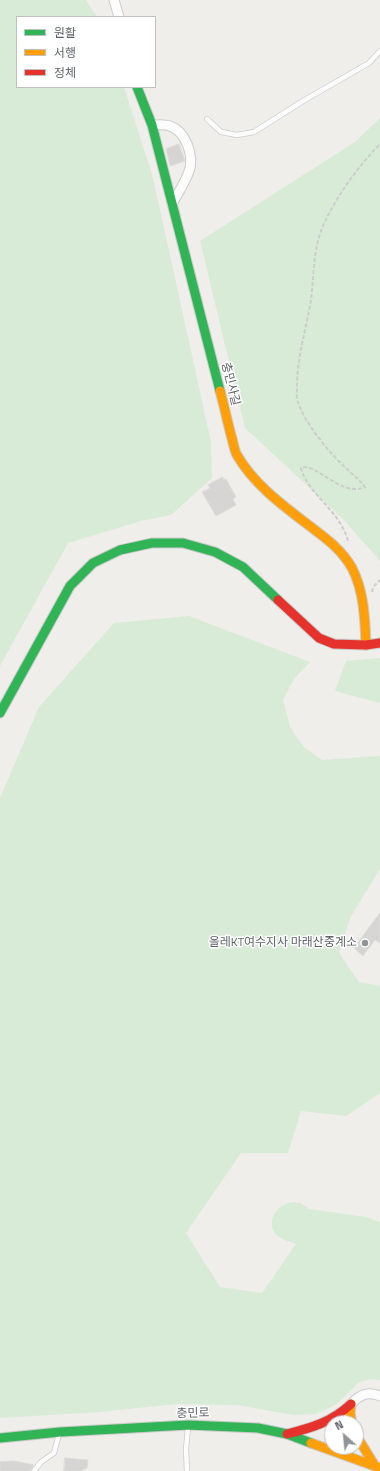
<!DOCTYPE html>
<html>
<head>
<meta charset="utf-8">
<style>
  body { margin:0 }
  #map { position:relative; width:380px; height:1471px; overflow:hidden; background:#efeeea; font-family:"Titillium Web","Noto Sans KR",sans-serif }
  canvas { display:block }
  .legend { position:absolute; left:16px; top:16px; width:140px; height:72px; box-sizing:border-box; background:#fff; border:1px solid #bfc1c3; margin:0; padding:5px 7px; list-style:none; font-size:12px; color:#5f6368 }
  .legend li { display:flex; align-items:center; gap:8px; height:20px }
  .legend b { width:20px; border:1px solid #bfc1c3 }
  .north { position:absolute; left:324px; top:1415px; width:40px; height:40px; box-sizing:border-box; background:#fff; border:1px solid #bfc1c3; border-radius:50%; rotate:333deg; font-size:11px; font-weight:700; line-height:16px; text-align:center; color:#5f6368 }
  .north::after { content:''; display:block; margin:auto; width:14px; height:18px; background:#919496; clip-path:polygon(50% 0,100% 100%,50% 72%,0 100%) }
</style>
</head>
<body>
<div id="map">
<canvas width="380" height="1471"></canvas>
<ul class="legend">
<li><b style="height:5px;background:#30b455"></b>원활</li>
<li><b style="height:5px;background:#ff9f0a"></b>서행</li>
<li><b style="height:5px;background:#e5322d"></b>정체</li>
</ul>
<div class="north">N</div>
</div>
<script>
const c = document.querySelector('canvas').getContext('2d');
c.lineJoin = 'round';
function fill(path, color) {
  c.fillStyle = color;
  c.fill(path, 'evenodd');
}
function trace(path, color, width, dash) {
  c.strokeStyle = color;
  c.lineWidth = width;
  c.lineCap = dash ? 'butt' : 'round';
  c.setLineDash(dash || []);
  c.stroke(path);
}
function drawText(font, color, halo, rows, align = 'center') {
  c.font = font + ' "Titillium Web","Noto Sans KR",sans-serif';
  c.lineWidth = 3;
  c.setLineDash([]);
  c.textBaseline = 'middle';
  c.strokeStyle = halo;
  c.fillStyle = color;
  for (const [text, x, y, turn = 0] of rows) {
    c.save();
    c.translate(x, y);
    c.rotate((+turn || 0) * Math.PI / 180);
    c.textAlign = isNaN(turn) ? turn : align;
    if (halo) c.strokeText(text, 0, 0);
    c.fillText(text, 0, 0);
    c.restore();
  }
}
fill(new Path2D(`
  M 0,0 L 86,0 L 97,17 L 17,17 L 17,87 L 124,87 L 153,178 L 211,442 L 212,478 L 171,515 L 141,521 L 68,543 L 0,666 Z
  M 380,118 L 380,561 L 343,519 L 245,428 L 200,241 L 355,142 Z
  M 189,616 L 310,662 L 294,679 L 283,700 L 290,727 L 304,747 L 322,760 L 380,756 L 380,869 L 351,916 L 339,953 L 359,982 L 380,986 L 380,1093 L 346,1116 L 301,1111 L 288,1153 L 241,1153 L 186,1233 L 220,1287 L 262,1293 L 296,1244 C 289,1241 278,1239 274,1232 C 264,1216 289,1190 309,1209 L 366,1217 L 380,1222 L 380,1380 L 370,1379 L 358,1383 L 337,1404 L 316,1414 L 293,1415 L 237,1405 L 177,1404 L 99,1412 L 0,1418 L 0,798 L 39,707 L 114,623 Z
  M 380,658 L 380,703 L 335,691 L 346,661 Z`), '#d8ebd6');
const building = new Path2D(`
  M 179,144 L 185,161 L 170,166 L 166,149 Z
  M 223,477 L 224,480 L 226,479 L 236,497 L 233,499 L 236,505 L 216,516 L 202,492 L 210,488 L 208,485 Z
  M 380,913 L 380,943 L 375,940 L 363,956 L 354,948 Z
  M 65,1458 L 88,1460 L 87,1468 L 80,1471 L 64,1471 Z
  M 14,1461 L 34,1465 L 30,1471 L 0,1471 L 0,1462 Z`);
fill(building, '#d6d5d3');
trace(building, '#deddd9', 1);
const lane = new Path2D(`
  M 207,119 L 221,132 L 237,135 L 254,132 L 303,101 L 369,63 L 380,51
  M 34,1471 L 41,1462 L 54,1453 L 59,1434
  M 187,1471 L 186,1449 L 188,1427`);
const street = new Path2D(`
  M 114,0 L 119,17
  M 152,125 C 158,125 165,124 170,126 C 185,131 193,153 190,168 C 187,180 178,193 172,204
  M 339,1423 C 348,1407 359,1387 380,1396
  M 328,1448 L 332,1438`);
const fast = new Path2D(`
  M 137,87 L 152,125 L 220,391
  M 0,713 L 70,586 L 93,563 L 120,550 L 152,543 L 183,543 L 215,552 L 243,567 L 278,600
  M 0,1438 L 60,1432 L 188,1425 L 258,1428 L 287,1434 L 311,1443`);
const slow = new Path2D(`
  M 220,391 C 224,405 227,420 231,435 C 233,441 234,450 237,455 C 254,485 285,507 311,527 C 327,539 342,550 352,568 C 364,591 365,619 366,645
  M 351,1404 L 350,1413 L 352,1423
  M 356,1435 L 375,1466
  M 311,1443 L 380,1468`);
const jam = new Path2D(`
  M 278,600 L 319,638 L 334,644 L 366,645 L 380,643
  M 287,1434 C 311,1428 332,1422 351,1404`);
trace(lane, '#cbcccc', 6);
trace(street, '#cbcccc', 11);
trace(fast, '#cacacb', 11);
trace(slow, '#cacacb', 11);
trace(jam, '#cacacb', 11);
trace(new Path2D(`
  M 348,541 C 340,510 308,495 301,468 C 315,461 341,498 365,487 C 359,479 353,475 346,468 C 330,454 304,422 298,402 C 296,398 297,392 297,387 C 297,358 306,329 311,300 C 314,276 313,248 323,226 C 337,195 357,168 380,144
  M 372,592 L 373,587 L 380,580`), '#cacfcc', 2, [4, 2]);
trace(lane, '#fdfcfc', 4.5);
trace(street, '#fdfcfc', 9);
trace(fast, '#30b455', 9);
trace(slow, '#ff9f0a', 9);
trace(jam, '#e5322d', 9);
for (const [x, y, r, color] of [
  [365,943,4,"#919496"]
]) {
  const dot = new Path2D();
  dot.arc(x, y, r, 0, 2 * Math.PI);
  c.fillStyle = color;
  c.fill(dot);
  trace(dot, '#fff', 1.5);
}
drawText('12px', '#5f6368', '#fff', [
  ["충민사길",230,384,76],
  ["충민로",193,1414,-1]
]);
drawText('12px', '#5f6368', '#fff', [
  ["올레KT여수지사 마래산중계소",357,943]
], 'right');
</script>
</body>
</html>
